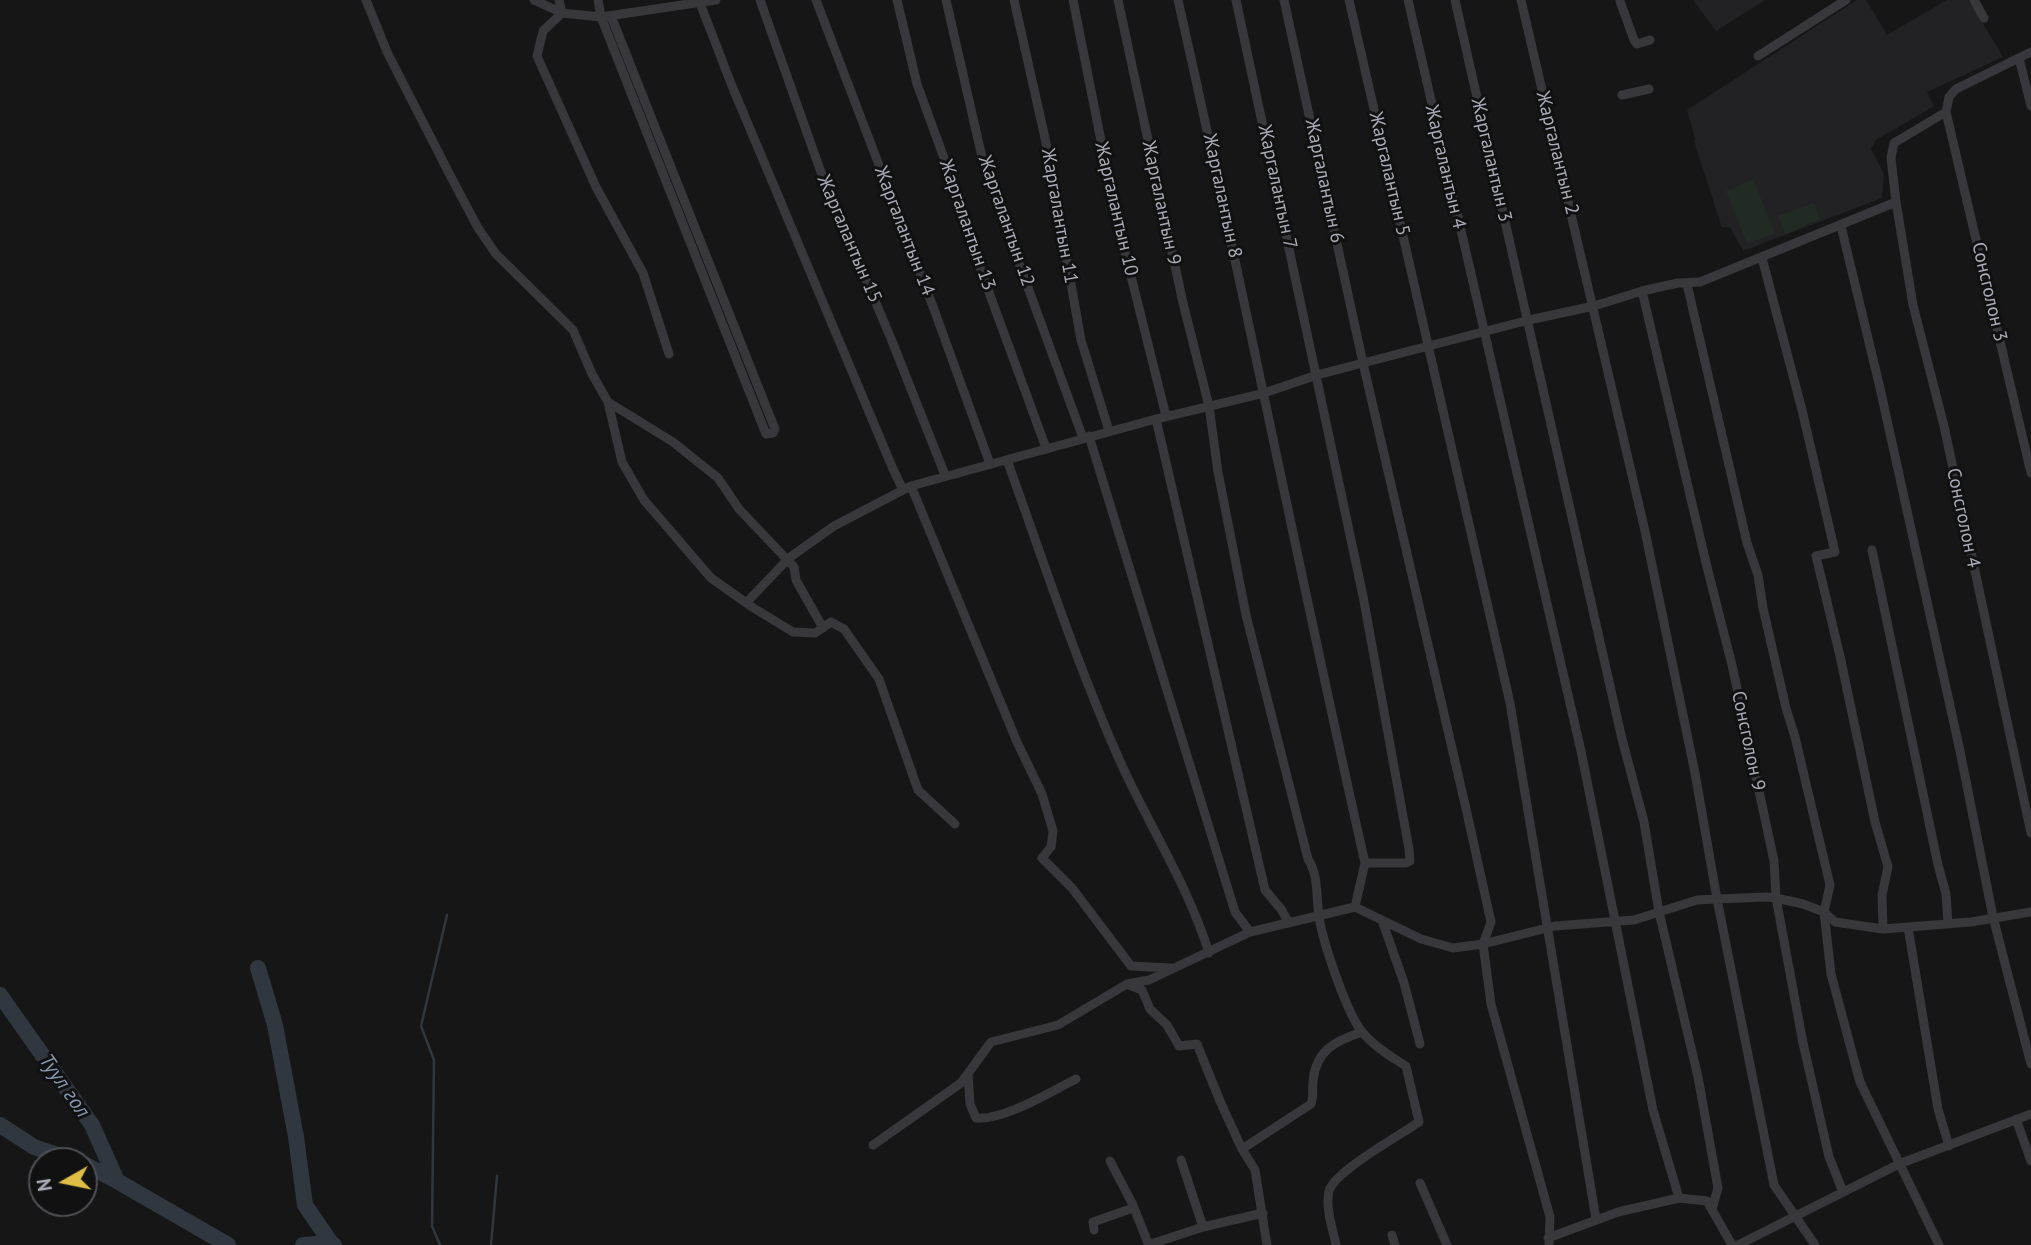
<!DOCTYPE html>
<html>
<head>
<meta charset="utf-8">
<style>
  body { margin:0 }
  #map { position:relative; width:2031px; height:1245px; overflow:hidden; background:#161617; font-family:"PT Sans",sans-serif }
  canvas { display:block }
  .north { position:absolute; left:28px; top:1147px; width:70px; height:70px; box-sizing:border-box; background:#111112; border:2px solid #4e4f54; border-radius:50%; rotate:261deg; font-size:19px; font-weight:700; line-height:28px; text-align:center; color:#a9abb6 }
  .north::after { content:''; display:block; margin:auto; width:24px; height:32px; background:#dfbe46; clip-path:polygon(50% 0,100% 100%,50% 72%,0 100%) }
</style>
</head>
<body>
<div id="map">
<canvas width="2031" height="1245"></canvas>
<div class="north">N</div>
</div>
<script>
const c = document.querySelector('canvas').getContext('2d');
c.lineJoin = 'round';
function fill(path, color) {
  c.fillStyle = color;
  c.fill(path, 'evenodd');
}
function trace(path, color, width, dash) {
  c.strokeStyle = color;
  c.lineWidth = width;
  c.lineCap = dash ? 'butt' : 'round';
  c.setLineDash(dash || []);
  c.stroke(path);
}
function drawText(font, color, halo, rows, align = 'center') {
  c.font = font + ' "PT Sans",sans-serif';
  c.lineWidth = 6;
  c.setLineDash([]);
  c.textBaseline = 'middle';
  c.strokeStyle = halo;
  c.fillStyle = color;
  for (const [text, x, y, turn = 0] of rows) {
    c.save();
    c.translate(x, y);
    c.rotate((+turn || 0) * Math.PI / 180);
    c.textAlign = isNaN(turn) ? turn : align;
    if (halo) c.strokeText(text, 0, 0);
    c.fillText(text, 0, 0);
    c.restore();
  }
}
fill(new Path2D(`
  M 1693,0 L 1765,0 L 1716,31 Z
  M 1857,0 L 1866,0 L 1887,35 L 1947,0 L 1969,0 L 2003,57 L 1927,92 L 1934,106 L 1876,140 L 1871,149 L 1884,174 L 1882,198 L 1743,251 L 1730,227 L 1722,228 L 1694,141 L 1695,139 L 1687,110 Z`), '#222224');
fill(new Path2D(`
  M 1753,179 L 1775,233 L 1747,244 L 1726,191 Z
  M 1814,203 L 1820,219 L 1785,234 L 1778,216 Z`), '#222a24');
trace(new Path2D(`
  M 440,1245 L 432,1226 L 434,1060 L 421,1026 L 447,915
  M 491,1245 L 497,1176`), '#30373f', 2.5);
trace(new Path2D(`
  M 258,968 L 275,1025 L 296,1137 L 305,1205 L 331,1243
  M 0,995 L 92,1125 L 117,1181 L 228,1245
  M 0,1125 L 34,1147 L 76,1161
  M 84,1164 L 117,1181
  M 303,1245 L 331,1243 L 334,1245`), '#30373f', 16);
trace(new Path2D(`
  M 366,0 L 387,52 L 451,177 L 478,228 L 496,254 L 573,330 L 592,374 L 608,402 L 673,442 L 718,478 L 739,509 L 794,567 L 796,580 L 823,628
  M 534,0 L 562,13 L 543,31 L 537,56 L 596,187 L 643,273 L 669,354
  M 559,0 L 562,13 L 601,17 L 716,0
  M 598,0 L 601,17 L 766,434 L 773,433 L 775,429 L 769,414 L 611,16
  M 760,0 L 823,178 L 892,341 L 945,475
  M 816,0 L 935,312 L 990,464
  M 897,0 L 917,84 L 952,180 L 975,254 L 1046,448
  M 946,0 L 985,170 L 1083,438
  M 1014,0 L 1045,138 L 1081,340 L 1109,431
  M 1073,0 L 1116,216 L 1166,416
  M 1118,0 L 1183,303 L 1209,406 L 1218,472 L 1246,615 L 1308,859 C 1319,876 1316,898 1319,917 C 1323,942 1347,1015 1363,1033 C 1375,1047 1391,1057 1406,1066 L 1419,1122 C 1399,1136 1335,1171 1329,1191 C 1325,1207 1333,1230 1336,1245
  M 1178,0 C 1243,287 1300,576 1365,863 L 1355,907
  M 1236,0 L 1363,596 L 1409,849 L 1410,861 L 1406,863 L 1365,863
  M 1284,0 L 1363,363 L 1467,813 L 1491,922 L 1483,944 L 1491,1004 L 1550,1217 L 1549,1245
  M 1349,0 L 1510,703 L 1596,1219
  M 1408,0 L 1581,751 L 1653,1110 L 1679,1198
  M 1455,0 L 1622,739 L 1644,822 L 1659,912 L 1698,1077 L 1718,1188 L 1712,1209
  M 1521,0 L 1645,531 L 1695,773 L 1717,899 L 1774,1185 L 1815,1245
  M 1974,0 L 1984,18
  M 1620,1 L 1634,40 L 1637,44 L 1650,40
  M 700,3 L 732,86 L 893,469 L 903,490 L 911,486 L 1017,742 L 1042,794 L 1053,831 L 1051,847 L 1042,858 L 1072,888 L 1131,966 L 1171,968
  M 1758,56 L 1846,0
  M 2019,58 L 2031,106
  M 1622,95 L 1649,89
  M 1946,112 L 2031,473
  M 1896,202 L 1913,305 L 1944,426 L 2031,833
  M 1841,226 L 1880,388 L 1960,751 L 1993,917 L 2031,1064
  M 1762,258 L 1802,410 L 1835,552 L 1816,556 L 1840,656 L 1875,822 L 1888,867 L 1882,895 L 1883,929
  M 1687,284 L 1747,543 L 1758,575 L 1763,608 L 1786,708 L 1795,737 L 1830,885 L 1824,912 L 1831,974 L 1860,1082 L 1939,1245
  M 1642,291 L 1707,567 L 1732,665 L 1774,861 L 1776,898 L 1803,1043 L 1829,1157 L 1843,1192
  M 608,402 L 622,462 L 644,500 L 711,578 L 752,607 L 793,632 L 815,633 L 831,622 L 844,629 L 879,679 L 918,790 L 955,824
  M 1156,419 L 1265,890 L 1281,909 L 1289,923
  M 1089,436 L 1235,912 L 1250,932
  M 1007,460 C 1043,560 1076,662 1119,759 C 1148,824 1188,885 1209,953
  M 911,486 L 1156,419 L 1264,393 L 1317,375 L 1363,363 L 1529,320 L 1594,306 L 1642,291 L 1678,283 L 1700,282 L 1896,202 L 1891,158 L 1894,143 L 1946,112 L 1949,97 L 1956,89 L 2031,52
  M 1872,550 L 1938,865 L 1946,894 L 1948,924
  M 746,603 L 789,558 L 834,526 L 903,490
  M 1382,920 L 1404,983 L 1420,1044
  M 1908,927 L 1938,1109 L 1949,1146
  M 1129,985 L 1142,990 L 1150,1009 L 1167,1025 L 1179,1046 L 1197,1044 L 1220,1101 L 1242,1149
  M 968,1073 L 970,1104 L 976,1118 C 1003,1121 1050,1092 1076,1079
  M 2016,1119 L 2031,1161
  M 873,1145 L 961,1083 L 991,1042 L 1058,1025 L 1127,984 L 1149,980 L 1250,932 L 1355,907 L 1421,939 L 1453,948 L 1483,944 L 1555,926 L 1634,920 L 1697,900 L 1717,899 L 1766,897 L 1776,898 L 1803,904 L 1824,912 L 1835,922 L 1883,929 L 1971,922 L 2031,912
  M 1181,1160 L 1203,1227
  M 1110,1161 L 1132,1203 L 1148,1243
  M 1420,1183 L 1447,1245
  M 1094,1230 L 1093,1222 L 1133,1208
  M 1392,1235 L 1395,1245
  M 1548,1238 L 1618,1212 L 1679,1198 L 1707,1201 L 1732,1245
  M 1148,1245 L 1203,1227 L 1263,1213
  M 1267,1245 L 1255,1170 L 1242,1149 L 1311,1104 C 1314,1096 1312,1089 1313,1081 C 1316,1050 1335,1041 1362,1032
  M 1738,1245 L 1899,1164 L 2031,1114`), '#37373c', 9);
drawText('19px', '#a9abb6', '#111112', [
  ["Жаргалантын 2",1557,153,76],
  ["Жаргалантын 3",1491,160,77],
  ["Жаргалантын 4",1445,167,77],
  ["Жаргалантын 5",1389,174,77],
  ["Жаргалантын 6",1324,181,78],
  ["Жаргалантын 7",1277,187,78],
  ["Жаргалантын 8",1222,196,78],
  ["Жаргалантын 9",1161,203,78],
  ["Жаргалантын 10",1116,209,77],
  ["Жаргалантын 11",1059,216,80],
  ["Жаргалантын 12",1006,221,71],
  ["Жаргалантын 13",967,225,71],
  ["Жаргалантын 14",904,231,69],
  ["Жаргалантын 15",849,239,67],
  ["Сонсголон 3",1989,292,77],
  ["Сонсголон 4",1963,518,78],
  ["Сонсголон 9",1748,741,78]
]);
drawText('italic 21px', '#8495ad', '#111112', [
  ["Туул гол",64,1086,55]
]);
</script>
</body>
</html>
